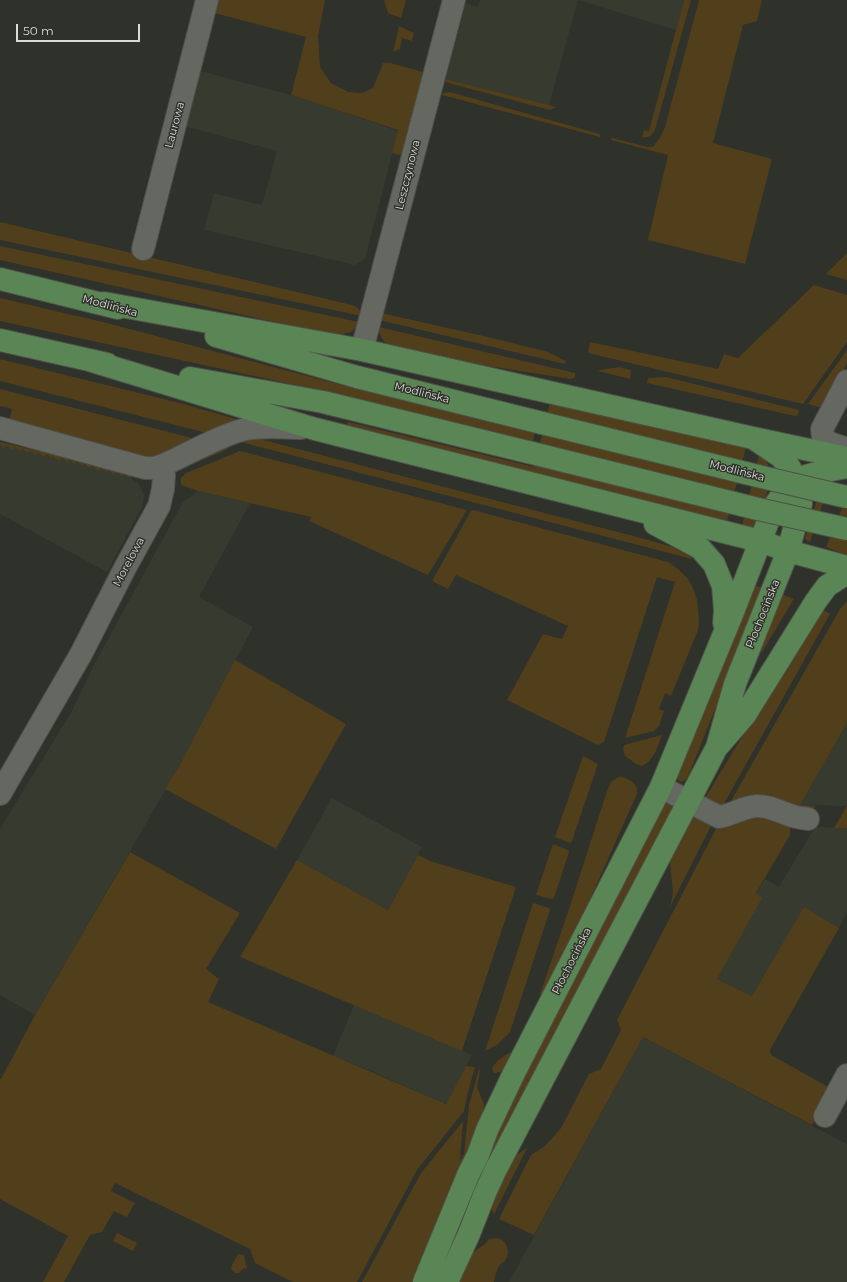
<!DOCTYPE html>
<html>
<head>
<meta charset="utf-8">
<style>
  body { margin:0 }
  #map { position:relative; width:847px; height:1282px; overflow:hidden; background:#2f312b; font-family:Montserrat,sans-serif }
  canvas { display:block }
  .scale { position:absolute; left:16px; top:24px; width:124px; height:18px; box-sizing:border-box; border:2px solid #dadbd8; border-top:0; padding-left:5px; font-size:12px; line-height:14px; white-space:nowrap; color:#dadbd8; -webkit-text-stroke:3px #2f312b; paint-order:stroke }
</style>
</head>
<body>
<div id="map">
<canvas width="847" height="1282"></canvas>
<div class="scale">50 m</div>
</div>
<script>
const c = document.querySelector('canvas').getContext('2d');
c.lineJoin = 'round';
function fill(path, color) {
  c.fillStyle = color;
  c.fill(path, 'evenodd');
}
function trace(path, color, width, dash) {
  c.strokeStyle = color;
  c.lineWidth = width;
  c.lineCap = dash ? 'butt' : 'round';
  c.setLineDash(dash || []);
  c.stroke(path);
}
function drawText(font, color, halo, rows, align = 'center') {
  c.font = font + ' Montserrat,sans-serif';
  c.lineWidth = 3;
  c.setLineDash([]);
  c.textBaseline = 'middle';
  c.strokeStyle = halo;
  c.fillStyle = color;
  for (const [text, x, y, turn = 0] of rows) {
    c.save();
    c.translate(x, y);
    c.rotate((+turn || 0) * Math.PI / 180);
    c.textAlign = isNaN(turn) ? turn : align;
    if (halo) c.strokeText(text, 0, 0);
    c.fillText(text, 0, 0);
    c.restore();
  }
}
fill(new Path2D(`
  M 480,0 L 684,0 L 676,30 L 578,0 L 549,105 L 446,79 L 466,3 L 478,7 Z
  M 200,71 L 291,95 L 398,131 L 365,259 L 355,265 L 204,230 L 214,193 L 262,205 L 277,151 L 184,126 Z
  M 0,442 L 131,473 L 132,479 L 139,484 L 144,495 L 143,505 L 107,572 L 0,514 Z
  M 198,491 L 250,503 L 199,597 L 253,627 L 178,768 L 35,1015 L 0,995 L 0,829 L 72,711 L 95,663 L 183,502 Z
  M 847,723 L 847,806 L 800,805 Z
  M 332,798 L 422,847 L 388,910 L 297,860 Z
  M 815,827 L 847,828 L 847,912 L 839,928 L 804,908 L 752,996 L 717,979 L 761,898 L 756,894 L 765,879 L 779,887 Z
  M 354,1005 L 472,1055 L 446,1104 L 374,1072 L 333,1056 Z
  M 643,1037 L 847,1144 L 847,1282 L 509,1282 Z`), '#373b2f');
fill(new Path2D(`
  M 218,0 L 325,0 L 318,36 L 320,67 L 331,83 L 348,92 L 362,93 L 373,88 L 383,63 L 390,63 L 427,73 L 406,151 L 399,155 L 392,153 L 398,130 L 291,95 L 306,37 L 214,13 Z
  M 384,0 L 406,0 L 401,18 L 388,13 Z
  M 684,0 L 691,0 L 655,130 C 652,136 649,138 642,137 L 644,130 L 649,131 Z
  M 699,0 L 762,0 L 757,21 L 743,25 L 713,143 L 772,159 L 745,264 L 648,240 L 668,155 L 611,140 L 612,138 L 648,147 L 653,147 L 661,136 L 665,127 Z
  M 399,26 L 414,33 L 412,41 L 402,38 L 400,49 L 393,52 Z
  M 446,79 L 549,105 L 556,107 L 550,110 L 452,84 L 445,82 Z
  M 450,92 L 600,134 L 600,137 L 442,95 L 443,93 Z
  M 0,222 L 352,305 C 358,307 361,310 362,316 L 0,240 Z
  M 0,246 L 359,322 L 357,327 L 351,332 L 340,335 L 292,326 L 0,260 Z
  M 847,253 L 847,280 L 826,274 Z
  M 814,285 L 847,295 L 847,342 L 803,404 L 588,353 L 590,342 L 718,369 L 724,354 L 738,358 Z
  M 0,298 L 107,323 L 349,387 L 535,431 L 533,441 L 319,390 L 0,321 Z
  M 381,313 L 488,337 L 548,352 L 566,361 L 565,364 L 379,320 Z
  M 379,327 L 575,373 L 575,376 L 574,378 L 571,379 L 475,364 L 392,348 C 384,343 379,336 379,327 Z
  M 847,350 L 847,363 L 825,409 L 808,404 Z
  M 0,359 L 180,403 L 236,419 L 236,424 L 211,434 L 0,381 Z
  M 619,367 L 631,370 L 630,379 L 598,371 L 600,370 Z
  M 666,377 L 799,410 L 798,415 L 795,416 L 647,383 L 648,378 Z
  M 0,389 L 200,440 L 154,458 L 143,458 L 9,422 L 12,409 L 0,406 Z
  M 550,403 L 746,447 L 727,522 L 347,425 L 348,422 L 534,467 Z
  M 248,436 L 641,538 L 673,547 L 692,557 L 692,559 L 233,440 Z
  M 0,442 L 131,473 L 129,478 L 125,474 L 121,476 L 117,472 L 113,474 L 109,470 L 106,472 L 102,468 L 98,471 L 93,465 L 89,468 L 85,464 L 82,466 L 77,461 L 74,464 L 70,459 L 67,462 L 63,458 L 58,461 L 54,457 L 51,458 L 47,454 L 43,457 L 39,452 L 35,455 L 31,451 L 27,453 L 23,449 L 19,451 L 15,447 L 11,450 L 7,445 L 3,448 L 0,444 Z
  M 225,445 L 229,447 L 226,450 L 188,466 Z
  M 240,451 L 467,510 L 428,575 L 309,521 L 311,517 L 198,491 L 181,485 L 181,478 L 186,473 Z
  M 759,454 L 767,462 L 772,474 L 758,526 L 755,529 L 742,526 Z
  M 832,475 L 810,542 L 807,541 L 805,538 L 824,478 Z
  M 847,496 L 847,555 L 826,547 Z
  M 473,510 L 668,562 L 678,569 L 688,579 L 693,588 L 697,600 L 699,622 L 698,630 L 671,696 L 665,693 L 659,709 L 664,711 L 659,726 L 654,731 L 625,738 L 675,582 L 657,577 L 606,736 L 604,742 L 598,745 L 507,700 L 543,634 L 562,639 L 568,626 L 456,575 L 448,589 L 432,581 L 471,511 Z
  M 753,585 L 764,588 L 687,779 L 682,782 L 679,781 L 677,778 Z
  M 781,594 L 794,599 L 762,652 L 760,652 L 759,651 Z
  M 847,601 L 847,723 L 800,805 L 816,806 L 812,810 L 727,808 L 840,609 Z
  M 820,608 L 830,614 L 721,809 L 705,798 Z
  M 235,660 L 346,724 L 276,849 L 165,789 L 178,768 Z
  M 662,735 C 657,747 655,760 642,766 L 636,764 L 625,756 L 623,749 L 624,745 Z
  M 583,756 L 598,764 L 572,841 L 570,843 L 555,837 Z
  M 620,776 C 630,780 638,782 637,794 L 587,906 L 543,996 L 540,994 L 570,906 L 607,791 L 611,782 Z
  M 666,799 L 672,804 L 673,807 L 483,1175 L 479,1173 L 512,1098 Z
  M 847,806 L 847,828 L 834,828 Z
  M 758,814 L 790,825 L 790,835 L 756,893 L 762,898 L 717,979 L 752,996 L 804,907 L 839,928 L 770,1050 L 771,1055 L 832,1089 L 812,1125 L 643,1037 L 534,1235 L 499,1219 L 531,1155 L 545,1146 L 561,1128 L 589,1074 L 601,1069 L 621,1030 L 617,1020 L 719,823 Z
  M 697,816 L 713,822 L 670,907 L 673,893 L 670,863 L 675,848 L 693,817 Z
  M 553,844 L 568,850 L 569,852 L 554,898 L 552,899 L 536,895 Z
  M 130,852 L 240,913 L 206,969 L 219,979 L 208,1002 L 446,1104 L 466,1066 L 475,1067 L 467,1096 L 464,1111 L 417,1170 L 357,1282 L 293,1282 L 255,1263 L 250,1249 L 115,1183 L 111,1191 L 135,1203 L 127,1217 L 114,1211 L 102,1232 L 90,1235 L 64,1282 L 43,1282 L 68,1236 L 0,1199 L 0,1079 L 1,1079 L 35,1015 Z
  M 418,855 L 430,861 L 516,887 L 462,1051 L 240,957 L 297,860 L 388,910 Z
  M 533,903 L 549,908 L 550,910 L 510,1032 L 497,1045 L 485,1051 Z
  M 514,1051 C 508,1062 507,1072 494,1073 L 492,1068 C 498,1059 504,1055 514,1051 Z
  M 479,1069 L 480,1070 L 477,1087 L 484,1104 L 482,1122 L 415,1282 L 362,1282 L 421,1173 L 463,1121 L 460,1161 L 464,1154 L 469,1105 Z
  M 527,1148 L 494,1214 L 490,1206 L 512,1161 L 519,1153 Z
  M 117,1233 L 137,1243 L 133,1251 L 113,1241 Z
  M 497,1238 C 506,1240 511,1251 506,1259 C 504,1262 501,1263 499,1266 C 496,1271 495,1277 494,1282 L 458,1282 C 461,1274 463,1265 468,1258 C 473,1250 484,1247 489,1239 Z
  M 238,1254 L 244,1255 L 247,1269 L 244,1268 L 239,1273 L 235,1273 L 231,1269 L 232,1265 Z`), '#513e1b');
const minor = new Path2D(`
  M 143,249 L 207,0
  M 362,350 L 454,0
  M 847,381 L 822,429 L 823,438 L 830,443 L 847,449
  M 0,428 L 145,468 L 155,468 L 163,465 C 189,454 214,438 242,430 C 260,425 283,428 301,428
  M 661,787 L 719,817 C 732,815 743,807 756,806 C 770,805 783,814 796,817 C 800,818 804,818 808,819
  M 0,794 L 81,654 L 125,568 L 159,506 L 163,489 L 164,476 L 163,465
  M 825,1116 L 847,1075`);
const major = new Path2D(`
  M 0,279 L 118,308
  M 104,303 L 362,350 L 753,438 L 847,458
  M 216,336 L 357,377 L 542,423
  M 0,340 L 107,364
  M 92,361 L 315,429 L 760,541 L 788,551 L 847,567
  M 190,378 L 323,402 L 532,453
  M 655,524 L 700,548 L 714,564 L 723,586 L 725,611 L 724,623
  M 719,745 L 745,715 L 816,601 L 827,586 L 844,575 L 847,575
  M 424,1282 L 468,1175 L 478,1155 L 487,1130 L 514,1073 L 661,787 L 733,612 L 774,506 L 786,490 L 796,481 L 806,476 L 821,472 L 847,467
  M 447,1282 L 469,1234 L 485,1193 L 495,1171 L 717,747 L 735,684 L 788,551 L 801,504 L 800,494 L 796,481 L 790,468 L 781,457 L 753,438`);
trace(minor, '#4e4f4a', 24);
trace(major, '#4e4f4a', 24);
trace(minor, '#656861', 22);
trace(major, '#5a8554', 22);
const majorBridge = new Path2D(`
  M 542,423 L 766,478 L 847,497
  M 532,453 L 758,509 L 847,529`);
trace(majorBridge, '#4e4f4a', 24, []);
trace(majorBridge, '#5a8554', 22);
drawText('11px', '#dadbd8', '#2f312b', [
  ["Laurowa",175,125,-75],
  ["Leszczynowa",408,175,-76],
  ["Modlińska",110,306,15],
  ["Modlińska",422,393,14],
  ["Modlińska",737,471,14],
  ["Morelowa",129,562,-62],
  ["Płochocińska",763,614,-68],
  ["Płochocińska",572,961,-63]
]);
</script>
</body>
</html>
